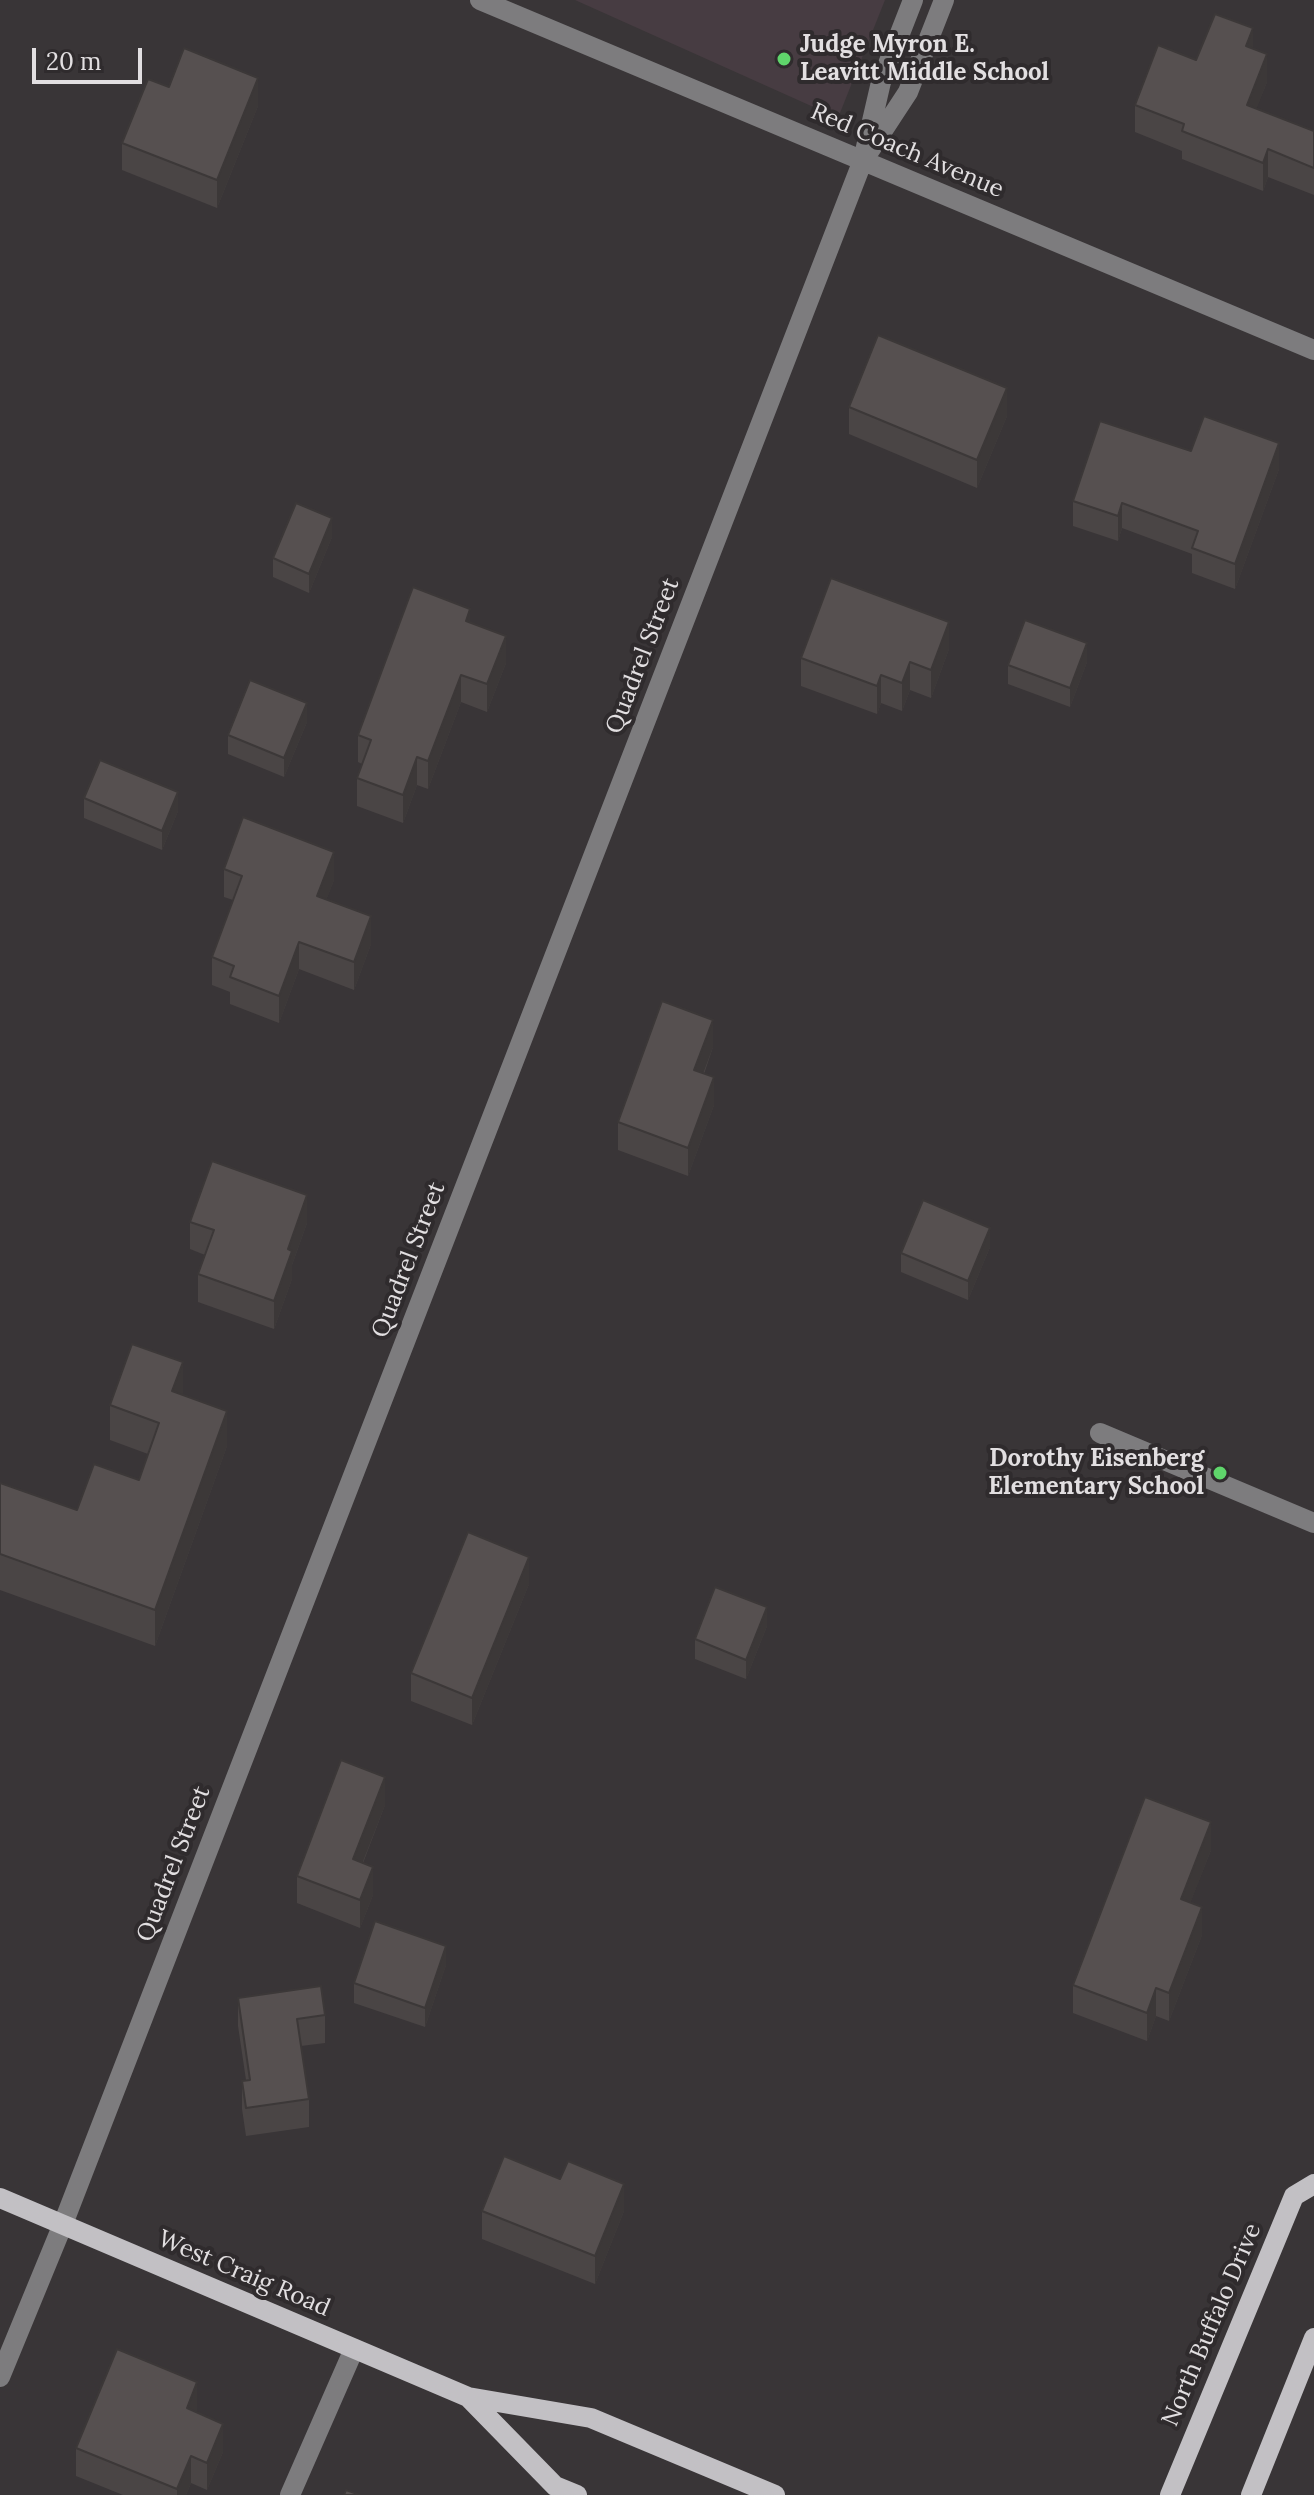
<!DOCTYPE html>
<html>
<head>
<meta charset="utf-8">
<style>
  body { margin:0 }
  #map { position:relative; width:1314px; height:2495px; overflow:hidden; background:#393537; font-family:Lora,serif }
  canvas { display:block }
  .scale { position:absolute; left:32px; top:48px; width:110px; height:36px; box-sizing:border-box; border:4px solid #e2dfe1; border-top:0; padding-left:10px; font-size:24px; line-height:28px; white-space:nowrap; color:#e2dfe1; -webkit-text-stroke:6px #2f2b2d; paint-order:stroke }
</style>
</head>
<body>
<div id="map">
<canvas width="1314" height="2495"></canvas>
<div class="scale">20 m</div>
</div>
<script>
const c = document.querySelector('canvas').getContext('2d');
c.lineJoin = 'round';
function fill(path, color) {
  c.fillStyle = color;
  c.fill(path, 'evenodd');
}
function trace(path, color, width, dash) {
  c.strokeStyle = color;
  c.lineWidth = width;
  c.lineCap = dash ? 'butt' : 'round';
  c.setLineDash(dash || []);
  c.stroke(path);
}
function drawText(font, color, halo, rows, align = 'center') {
  c.font = font + ' Lora,serif';
  c.lineWidth = 8;
  c.setLineDash([]);
  c.textBaseline = 'middle';
  c.strokeStyle = halo;
  c.fillStyle = color;
  for (const [text, x, y, turn = 0] of rows) {
    c.save();
    c.translate(x, y);
    c.rotate((+turn || 0) * Math.PI / 180);
    c.textAlign = isNaN(turn) ? turn : align;
    if (halo) c.strokeText(text, 0, 0);
    c.fillText(text, 0, 0);
    c.restore();
  }
}
fill(new Path2D(`
  M 575,0 L 885,0 L 838,118 Z`), '#473c42');
trace(new Path2D(`
  M 480,0 L 1314,350
  M 870,150 L 908,92 L 944,0
  M 1100,1433 L 1314,1523
  M 0,2377 L 63,2224 L 863,160 L 881,82 L 913,0
  M 290,2495 L 354,2349`), '#7d7c7e', 20);
trace(new Path2D(`
  M 0,2198 L 468,2397 L 591,2418 L 775,2495
  M 468,2397 L 555,2486 L 577,2495
  M 1170,2495 L 1294,2196 L 1314,2184
  M 1251,2495 L 1314,2338`), '#c2c0c4', 20);
fill(new Path2D(`
  M 1253,49 L 1267,82 L 1256,109 L 1314,131 L 1314,195 L 1268,177 L 1263,191 L 1182,159 L 1182,151 L 1135,132 L 1135,105 L 1196,60 Z
  M 169,87 L 258,106 L 217,208 L 122,170 L 122,143 Z
  M 849,407 L 1007,416 L 977,488 L 849,434 Z
  M 1191,451 L 1279,469 L 1235,589 L 1192,573 L 1192,554 L 1122,528 L 1118,541 L 1073,526 L 1073,501 Z
  M 332,537 L 309,593 L 273,577 L 273,558 Z
  M 470,623 L 506,663 L 487,712 L 461,702 L 428,789 L 417,785 L 403,823 L 357,806 L 357,778 L 362,764 L 358,762 L 358,735 Z
  M 949,649 L 931,698 L 910,690 L 902,711 L 881,703 L 877,714 L 801,686 L 801,658 Z
  M 1087,662 L 1070,707 L 1008,684 L 1008,665 Z
  M 307,722 L 284,777 L 228,754 L 228,735 Z
  M 84,798 L 178,811 L 162,850 L 84,818 Z
  M 224,869 L 334,880 L 326,900 L 371,944 L 354,990 L 299,969 L 279,1023 L 230,1004 L 230,992 L 212,985 L 212,957 L 233,900 L 224,897 Z
  M 713,1047 L 704,1074 L 714,1105 L 688,1176 L 618,1150 L 618,1122 Z
  M 190,1222 L 307,1223 L 292,1265 L 292,1279 L 274,1329 L 198,1302 L 198,1274 L 205,1255 L 190,1249 Z
  M 990,1247 L 968,1300 L 901,1272 L 901,1253 Z
  M 183,1395 L 227,1446 L 155,1646 L 0,1590 L 0,1484 L 77,1510 L 139,1480 L 148,1454 L 110,1440 L 110,1405 Z
  M 529,1584 L 472,1725 L 411,1701 L 411,1673 Z
  M 767,1626 L 746,1679 L 695,1659 L 695,1639 Z
  M 385,1805 L 363,1863 L 373,1895 L 360,1928 L 297,1903 L 297,1876 Z
  M 1211,1850 L 1190,1903 L 1202,1935 L 1169,2021 L 1156,2016 L 1147,2041 L 1073,2013 L 1073,1985 Z
  M 446,1965 L 425,2027 L 354,2003 L 354,1983 Z
  M 238,1998 L 325,2015 L 325,2043 L 301,2046 L 309,2099 L 309,2127 L 246,2136 L 242,2109 L 242,2081 L 246,2080 L 238,2026 Z
  M 482,2211 L 624,2211 L 595,2284 L 482,2239 Z
  M 197,2410 L 196,2412 L 223,2452 L 207,2490 L 191,2483 L 186,2495 L 123,2495 L 76,2476 L 76,2448 Z`), '#4a4545');
fill(new Path2D(`
  M 1253,28 L 1253,56 L 1246,46 Z
  M 1267,54 L 1267,82 L 1247,133 L 1247,105 Z
  M 258,78 L 258,106 L 217,208 L 217,180 Z
  M 1268,149 L 1268,177 L 1263,191 L 1263,163 Z
  M 1007,388 L 1007,416 L 977,488 L 977,460 Z
  M 1279,443 L 1279,469 L 1235,589 L 1235,564 Z
  M 1122,503 L 1122,528 L 1118,541 L 1118,516 Z
  M 332,518 L 332,537 L 309,593 L 309,574 Z
  M 470,609 L 470,637 L 466,621 Z
  M 949,622 L 949,649 L 931,698 L 931,670 Z
  M 506,636 L 506,663 L 487,712 L 487,684 Z
  M 1087,643 L 1087,662 L 1070,707 L 1070,688 Z
  M 910,662 L 910,690 L 902,711 L 902,683 Z
  M 461,675 L 461,702 L 428,789 L 428,761 Z
  M 881,675 L 881,703 L 877,714 L 877,686 Z
  M 307,703 L 307,722 L 284,777 L 284,758 Z
  M 417,757 L 417,785 L 403,823 L 403,795 Z
  M 178,792 L 178,811 L 162,850 L 162,831 Z
  M 334,852 L 334,880 L 317,924 L 317,896 Z
  M 371,916 L 371,944 L 354,990 L 354,962 Z
  M 299,942 L 299,969 L 279,1023 L 279,996 Z
  M 713,1020 L 713,1047 L 694,1098 L 694,1070 Z
  M 714,1077 L 714,1105 L 688,1176 L 688,1148 Z
  M 307,1195 L 307,1223 L 292,1265 L 292,1279 L 274,1329 L 274,1301 L 288,1249 Z
  M 990,1228 L 990,1247 L 968,1300 L 968,1281 Z
  M 183,1362 L 183,1397 L 172,1391 Z
  M 227,1411 L 227,1446 L 155,1646 L 155,1610 Z
  M 529,1557 L 529,1584 L 472,1725 L 472,1698 Z
  M 767,1607 L 767,1626 L 746,1679 L 746,1660 Z
  M 385,1777 L 385,1805 L 353,1887 L 353,1859 Z
  M 1211,1822 L 1211,1850 L 1181,1927 L 1181,1899 Z
  M 373,1867 L 373,1895 L 360,1928 L 360,1900 Z
  M 1202,1907 L 1202,1935 L 1169,2021 L 1169,1993 Z
  M 446,1946 L 446,1965 L 425,2027 L 425,2008 Z
  M 1156,1988 L 1156,2016 L 1147,2041 L 1147,2013 Z
  M 624,2184 L 624,2211 L 595,2284 L 595,2256 Z
  M 197,2382 L 197,2410 L 187,2436 L 187,2408 Z
  M 223,2424 L 223,2452 L 207,2490 L 207,2463 Z
  M 191,2456 L 191,2483 L 186,2495 L 177,2495 L 177,2489 Z`), '#3c3838');
const building = new Path2D(`
  M 1215,14 L 1253,28 L 1246,46 L 1267,54 L 1247,105 L 1314,131 L 1314,168 L 1268,149 L 1263,163 L 1182,131 L 1184,124 L 1135,105 L 1158,45 L 1196,60 Z
  M 184,48 L 258,78 L 217,180 L 122,143 L 148,79 L 169,87 Z
  M 878,335 L 1007,388 L 977,460 L 849,407 Z
  M 1204,416 L 1279,443 L 1235,564 L 1192,548 L 1198,531 L 1122,503 L 1118,516 L 1073,501 L 1100,421 L 1191,451 Z
  M 296,503 L 332,518 L 309,574 L 273,558 Z
  M 831,578 L 949,622 L 931,670 L 910,662 L 902,683 L 881,675 L 877,686 L 801,658 Z
  M 413,587 L 470,609 L 466,621 L 506,636 L 487,684 L 461,675 L 428,761 L 417,757 L 403,795 L 357,778 L 371,740 L 358,735 Z
  M 1025,620 L 1087,643 L 1070,688 L 1008,665 Z
  M 250,680 L 307,703 L 284,758 L 228,735 Z
  M 100,760 L 178,792 L 162,831 L 84,798 Z
  M 243,817 L 334,852 L 317,896 L 371,916 L 354,962 L 299,942 L 279,996 L 230,977 L 234,966 L 212,957 L 242,876 L 224,869 Z
  M 662,1001 L 713,1020 L 694,1070 L 714,1077 L 688,1148 L 618,1122 Z
  M 212,1161 L 307,1195 L 288,1249 L 292,1251 L 274,1301 L 198,1274 L 214,1230 L 190,1222 Z
  M 923,1200 L 990,1228 L 968,1281 L 901,1253 Z
  M 132,1344 L 183,1362 L 172,1391 L 227,1411 L 155,1610 L 0,1554 L 0,1483 L 77,1510 L 94,1464 L 139,1480 L 159,1423 L 110,1405 Z
  M 468,1532 L 529,1557 L 472,1698 L 411,1673 Z
  M 715,1587 L 767,1607 L 746,1660 L 695,1639 Z
  M 341,1760 L 385,1777 L 353,1859 L 373,1867 L 360,1900 L 297,1876 Z
  M 1145,1797 L 1211,1822 L 1181,1899 L 1202,1907 L 1169,1993 L 1156,1988 L 1147,2013 L 1073,1985 Z
  M 375,1921 L 446,1946 L 425,2008 L 354,1983 Z
  M 321,1986 L 325,2015 L 297,2019 L 309,2099 L 246,2108 L 242,2081 L 250,2080 L 238,1998 Z
  M 504,2156 L 560,2179 L 568,2161 L 624,2184 L 595,2256 L 482,2211 Z
  M 117,2349 L 197,2382 L 187,2408 L 223,2424 L 207,2463 L 191,2456 L 177,2489 L 76,2448 Z
  M 346,2490 L 360,2495 L 344,2495 Z`);
fill(building, '#565050');
trace(building, '#3c3838', 2);
for (const [x, y, r, color] of [
  [784,59,8,"#5fd56b"],
  [1220,1473,8,"#5fd56b"]
]) {
  const dot = new Path2D();
  dot.arc(x, y, r, 0, 2 * Math.PI);
  c.fillStyle = color;
  c.fill(dot);
  trace(dot, '#2f2b2d', 3);
}
drawText('bold 24px', '#e2dfe1', '#2f2b2d', [
  ["Judge Myron E.",800,45],
  ["Leavitt Middle School",800,73],
  ["Dorothy Eisenberg",1204,1459,"right"],
  ["Elementary School",1204,1487,"right"]
], 'left');
drawText('24px', '#e2dfe1', '#2f2b2d', [
  ["Red Coach Avenue",907,151,23],
  ["Quadrel Street",643,656,-69],
  ["Quadrel Street",409,1260,-69],
  ["Quadrel Street",174,1864,-69],
  ["West Craig Road",244,2274,23],
  ["North Buffalo Drive",1212,2325,-67]
]);
</script>
</body>
</html>
